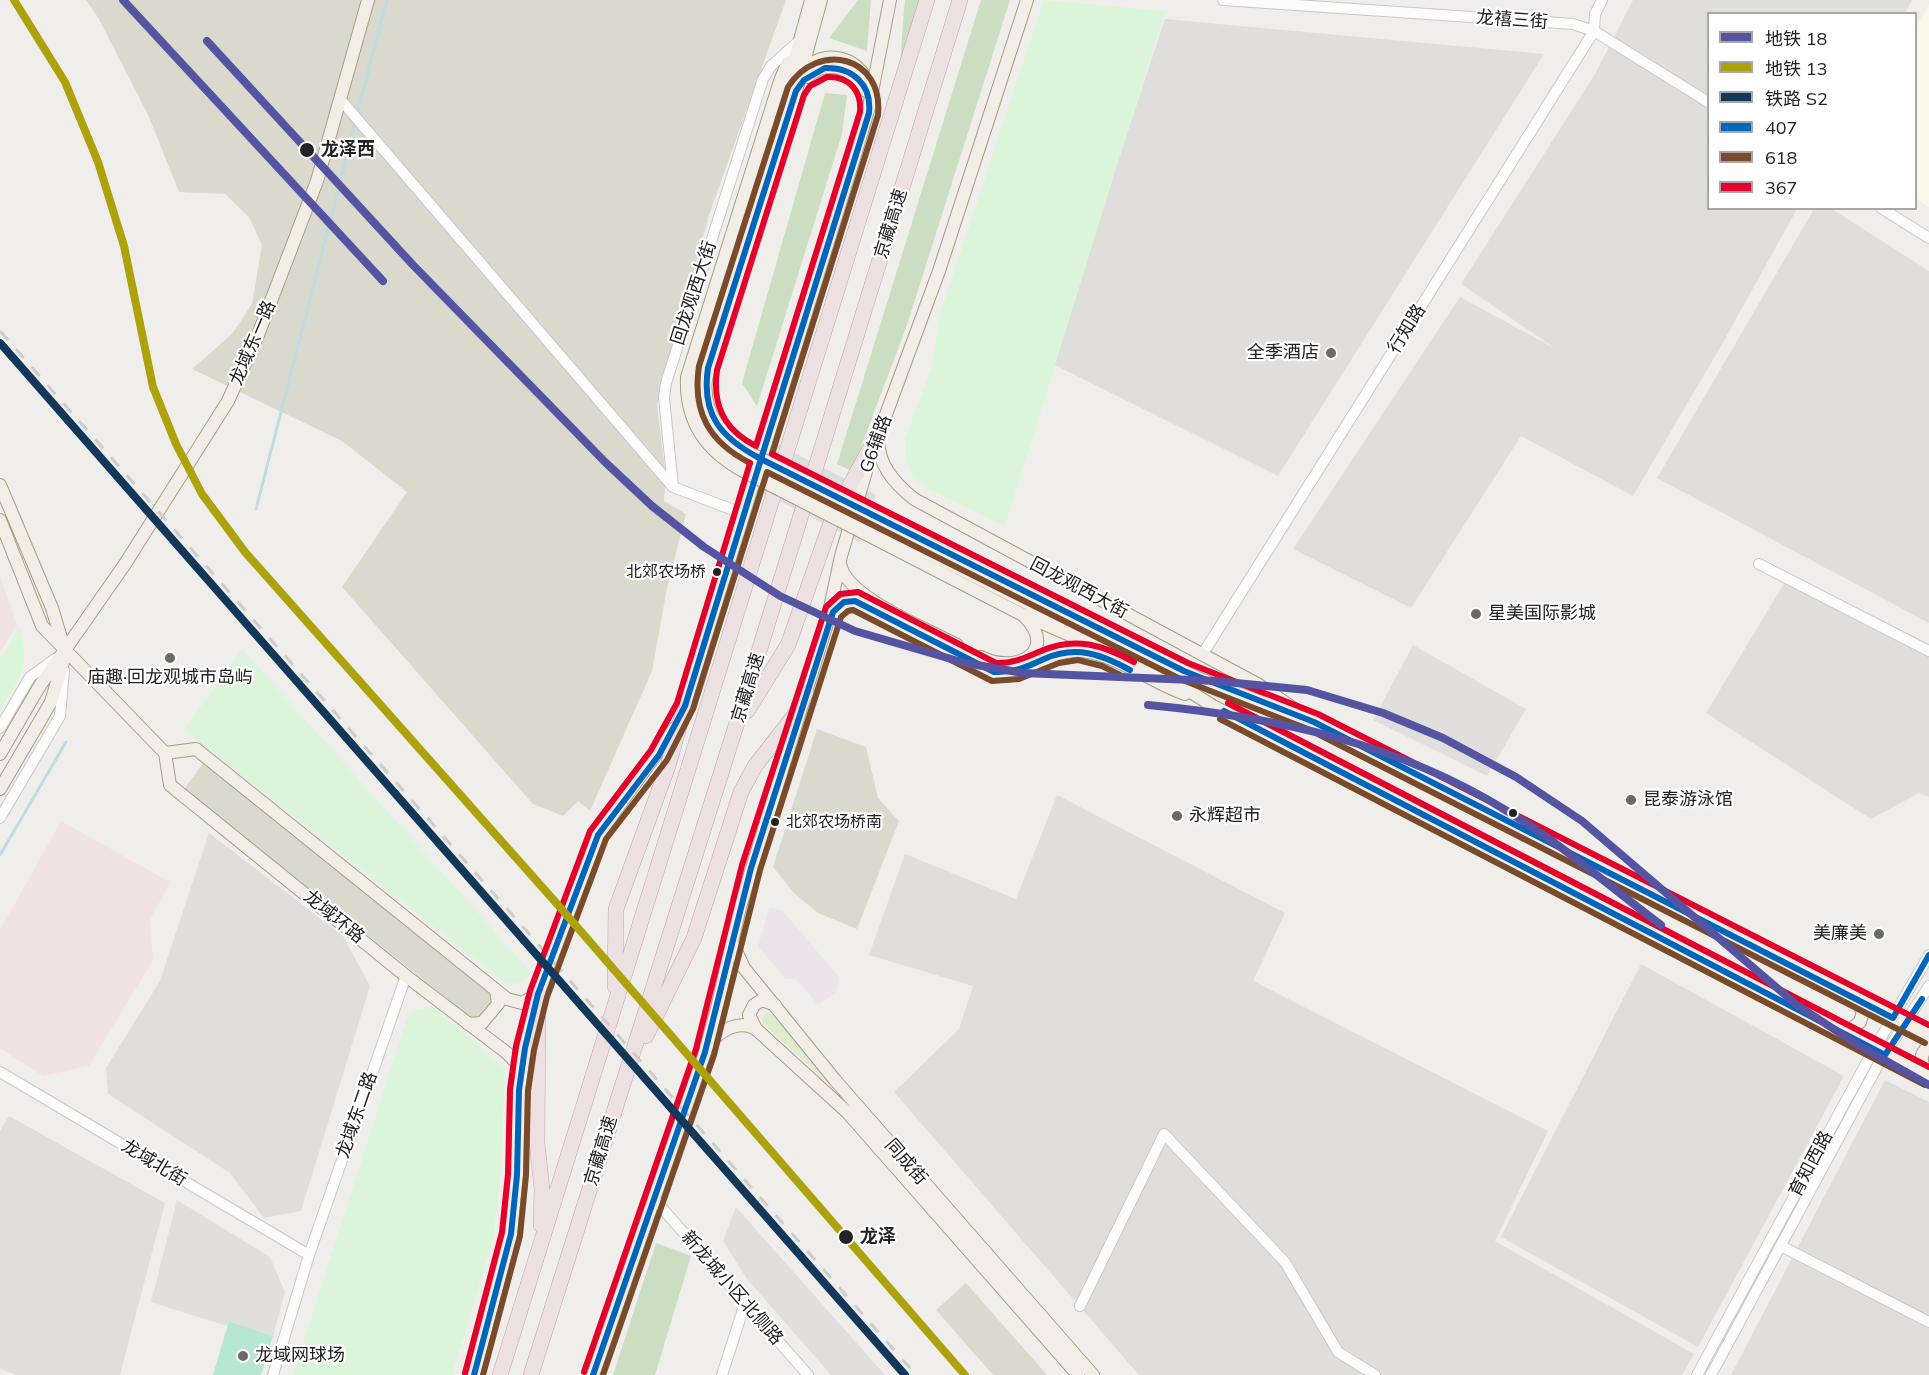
<!DOCTYPE html>
<html>
<head>
<meta charset="utf-8">
<style>
  body { margin:0 }
  #map { position:relative; width:1929px; height:1375px; overflow:hidden; background:#f0eeeb; font-family:Mulish,"Noto Sans SC",sans-serif }
  canvas { display:block }
  .legend { position:absolute; left:1707px; top:12px; width:210px; height:198px; box-sizing:border-box; background:#fff; border:2px solid #a7a7a7; margin:0; padding:8px 10px; list-style:none; font-size:18px; color:#222 }
  .legend li { display:flex; align-items:center; gap:12px; height:30px }
  .legend b { width:30px; border:2px solid #a7a7a7 }
</style>
</head>
<body>
<div id="map">
<canvas width="1929" height="1375"></canvas>
<ul class="legend">
<li><b style="height:8px;background:#5554a2"></b>地铁 18</li>
<li><b style="height:8px;background:#aea20c"></b>地铁 13</li>
<li><b style="height:8px;background:#11385b"></b>铁路 S2</li>
<li><b style="height:8px;background:#0065bd"></b>407</li>
<li><b style="height:8px;background:#7a4b2a"></b>618</li>
<li><b style="height:8px;background:#e4002b"></b>367</li>
</ul>
</div>
<script>
const c = document.querySelector('canvas').getContext('2d');
c.lineJoin = 'round';
function fill(path, color) {
  c.fillStyle = color;
  c.fill(path, 'evenodd');
}
function trace(path, color, width, dash) {
  c.strokeStyle = color;
  c.lineWidth = width;
  c.lineCap = dash ? 'butt' : 'round';
  c.setLineDash(dash || []);
  c.stroke(path);
}
function drawText(font, color, halo, rows, align = 'center') {
  c.font = font + ' Mulish,"Noto Sans SC",sans-serif';
  c.lineWidth = 4.5;
  c.setLineDash([]);
  c.textBaseline = 'middle';
  c.strokeStyle = halo;
  c.fillStyle = color;
  for (const [text, x, y, turn = 0] of rows) {
    c.save();
    c.translate(x, y);
    c.rotate((+turn || 0) * Math.PI / 180);
    c.textAlign = isNaN(turn) ? turn : align;
    if (halo) c.strokeText(text, 0, 0);
    c.fillText(text, 0, 0);
    c.restore();
  }
}
fill(new Path2D(`
  M 1633,0 L 1912,0 L 1905,13 L 1708,14 L 1708,208 L 1797,209 L 1721,346 L 1633,496 L 1521,436 L 1411,608 L 1293,549 L 1460,297 L 1556,349 L 1461,284 L 1595,74 Z
  M 1165,19 L 1544,54 L 1278,476 L 1051,363 Z
  M 1814,209 L 1832,209 L 1929,271 L 1929,623 L 1657,478 Z
  M 1788,577 L 1929,657 L 1929,797 L 1919,793 L 1871,819 L 1706,713 Z
  M 1057,795 L 1285,913 L 1253,981 L 1548,1131 L 1495,1241 L 1694,1354 L 1682,1375 L 1139,1375 L 894,1092 L 959,1029 L 973,986 L 869,955 L 905,854 L 1016,899 Z
  M 209,833 L 343,936 L 370,986 L 301,1211 L 264,1218 L 230,1173 L 108,1094 L 106,1068 L 160,981 Z
  M 1641,964 L 1844,1076 L 1698,1347 L 1501,1237 Z
  M 1885,1080 L 1929,1102 L 1929,1375 L 1731,1375 Z
  M 9,1116 L 165,1203 L 120,1375 L 16,1375 L 0,1369 L 0,1131 Z`), '#dfdedc');
fill(new Path2D(`
  M 0,576 L 17,624 L 0,653 Z
  M 61,821 L 170,882 L 150,920 L 153,960 L 89,1066 L 43,1076 L 0,1048 L 0,930 Z`), '#f1e3e1');
fill(new Path2D(`
  M 769,907 L 783,911 L 840,978 L 836,993 L 818,1005 L 796,979 L 786,979 L 758,947 Z`), '#ede4e9');
fill(new Path2D(`
  M 1929,4 L 1929,207 L 1916,198 L 1916,28 Z`), '#f8f7e8');
fill(new Path2D(`
  M 86,0 L 786,0 L 709,215 L 657,405 L 666,478 L 664,501 L 686,514 L 667,588 L 652,671 L 590,811 L 578,801 L 563,816 L 533,804 L 342,587 L 407,492 L 342,441 L 192,369 L 232,334 L 252,304 L 262,245 L 249,217 L 225,194 L 179,192 L 149,117 L 99,19 Z
  M 817,729 L 866,747 L 878,798 L 899,821 L 857,929 L 818,913 L 794,893 L 773,867 Z
  M 204,762 L 490,992 L 493,1001 L 478,1020 L 470,1017 L 184,789 Z
  M 966,1283 L 1047,1375 L 993,1375 L 936,1310 Z`), '#d9d9cd');
fill(new Path2D(`
  M 766,1012 L 781,1019 L 789,1034 L 836,1090 L 763,1024 L 762,1019 Z`), '#ddeccb');
fill(new Path2D(`
  M 858,0 L 871,0 L 867,51 L 829,38 Z
  M 905,0 L 920,0 L 900,66 L 904,9 Z
  M 981,0 L 1010,0 L 907,325 L 852,471 L 837,464 Z
  M 825,93 L 847,95 L 842,134 L 757,406 L 742,383 Z
  M 656,1243 L 691,1256 L 655,1375 L 613,1375 Z`), '#cbdec1');
fill(new Path2D(`
  M 1044,0 L 1165,11 L 1005,526 L 926,488 L 913,478 L 906,458 L 905,438 L 932,367 L 941,311 Z
  M 19,628 C 33,665 18,680 0,711 L 0,659 Z
  M 242,649 L 531,972 C 524,982 518,985 505,983 L 184,730 Z
  M 433,1006 L 505,1068 L 501,1173 L 493,1240 L 452,1375 L 293,1375 L 409,1012 Z`), '#daf5da');
fill(new Path2D(`
  M 229,1321 L 273,1336 L 261,1375 L 213,1375 Z`), '#b7e6d2');
fill(new Path2D(`
  M 1413,645 L 1526,709 L 1487,776 L 1373,720 Z
  M 177,1200 L 270,1257 L 285,1292 L 273,1336 L 229,1321 L 227,1326 L 151,1302 Z
  M 736,1207 L 885,1375 L 831,1375 L 747,1279 L 723,1241 Z`), '#e0dfde');
fill(new Path2D(`
  M 756,433 L 876,495 L 861,543 L 742,482 Z`), '#dedddd');
trace(new Path2D(`
  M 357,114 L 387,0
  M 256,509 L 356,121
  M 0,855 L 66,742`), '#bfdbe3', 3);
const minor = new Path2D(`
  M 1223,0 L 1573,24 L 1594,31 L 1708,102
  M 340,99 L 673,487
  M 1881,208 L 1929,238
  M 744,514 L 673,487 L 664,398 L 666,383 L 763,79 L 771,66 L 798,42
  M 1759,564 L 1929,651
  M 1202,655 L 1594,31 L 1595,14 L 1602,0
  M 0,728 L 30,677 L 58,657
  M 0,818 L 60,716 L 64,670
  M 0,1072 L 309,1255
  M 655,1200 L 808,1375
  M 1781,1246 L 1929,1322
  M 1080,1306 L 1164,1134 L 1285,1262 L 1338,1352 L 1375,1375
  M 273,1375 L 309,1255 L 406,976
  M 722,1375 L 745,1303
  M 1697,1375 L 1868,1060 L 1929,955
  M 1711,1375 L 1878,1065 L 1929,986`);
const major = new Path2D(`
  M 801,75 C 821,43 868,58 870,94
  M 807,77 C 828,58 853,68 866,91
  M 879,434 C 875,462 894,483 914,499 L 1259,685 L 1293,708
  M 878,436 L 939,271 L 1027,0
  M 750,453 C 722,438 702,412 706,379 L 796,91 L 821,0
  M 748,462 C 714,444 694,419 696,380 L 788,84 L 811,0
  M 745,472 C 706,451 685,422 687,377 L 780,81 L 788,62
  M 0,485 L 52,608 L 64,648
  M 870,513 L 1198,678 L 1314,722 L 1929,1035
  M 0,520 L 42,626 L 165,753 L 170,785 L 406,976 L 507,1053 L 522,1069
  M 868,522 L 1146,664 L 1213,706 L 1929,1077
  M 864,533 L 1019,613 L 1084,641
  M 840,563 C 844,597 928,629 957,645
  M 830,618 L 842,604 L 852,600 L 994,672 C 1025,677 1044,653 1073,651 C 1107,648 1152,683 1185,694
  M 981,657 C 1015,675 1059,652 1025,617
  M 682,713 L 855,155 L 869,107 L 890,0
  M 165,753 L 196,749 L 507,999 L 522,1003 L 538,994
  M 0,754 L 39,687 L 125,564 L 228,401 L 258,335 L 317,181 L 368,0
  M 0,789 L 51,702 L 64,659
  M 732,942 L 744,968 L 835,1080 L 1093,1375
  M 468,1024 L 482,1023 L 498,1004 L 496,990
  M 756,1029 L 749,1015 L 754,1005 L 762,1000 L 775,1005
  M 1837,1030 L 1848,1031 L 1860,1022 L 1863,1012 L 1856,1000
  M 708,1046 C 718,1031 740,1018 757,1030 L 847,1112 L 1078,1375
  M 1929,1046 C 1918,1055 1921,1065 1929,1075
  M 474,1375 L 511,1234 L 517,1175 L 519,1090 L 525,1048 L 538,994 L 598,835 L 675,728
  M 593,1375 L 705,1052 L 717,1008 L 740,907 L 826,627 L 841,556 L 870,458`);
const highway = new Path2D(`
  M 747,711 L 788,645 L 833,517 L 880,430
  M 615,986 L 616,909 L 668,766 L 685,706
  M 538,994 L 537,1143 L 542,1189 L 541,1225
  M 646,1036 L 694,938 L 741,792 L 755,766 L 794,716 L 806,692
  M 500,1375 L 927,0
  M 531,1375 L 735,729 L 960,0`);
trace(minor, '#c9c8c7', 12);
trace(major, '#a79c86', 14);
trace(highway, '#c5a2ac', 16);
trace(minor, '#fdfcfc', 10);
trace(major, '#f3ede7', 12);
trace(highway, '#ece0e2', 15);
trace(new Path2D(`
  M 0,331 L 916,1375`), '#ccc', 3, [12, 12]);
const majorBridge = new Path2D(`
  M 750,453 L 870,513
  M 748,462 L 868,522
  M 745,472 L 864,533`);
trace(majorBridge, '#a79c86', 14, []);
trace(majorBridge, '#f3ede7', 12);
trace(new Path2D(`
  M 825,68 C 853,67 872,85 869,113 L 761,459 C 721,438 701,415 708,368 L 796,91 L 804,80 Z
  M 761,459 L 1184,671 L 1314,722 L 1893,1018 L 1929,955
  M 1224,711 L 1885,1055 L 1922,999
  M 474,1375 L 511,1234 L 517,1175 L 519,1090 L 525,1048 L 538,994 L 598,835 L 659,755 L 685,706 L 761,459
  M 593,1375 L 705,1052 L 751,868 L 833,612 L 844,602 L 855,601 L 994,672 C 1013,673 1027,667 1044,659 C 1076,645 1101,654 1130,670`), '#0065bd', 6);
trace(new Path2D(`
  M 750,463 C 709,442 692,412 699,366 L 788,87 C 818,40 884,56 878,115 L 772,454
  M 1220,719 L 1925,1085
  M 483,1375 L 520,1236 L 526,1175 L 528,1091 L 534,1050 L 547,997 L 606,839 L 667,760 L 693,709 L 767,472 L 1180,679 L 1310,730 L 1925,1043
  M 603,1375 L 714,1055 L 760,870 L 841,617 L 848,611 L 853,610 L 992,681 L 1019,679 L 1059,663 L 1078,660 L 1102,666 L 1126,678`), '#7a4b2a', 6);
trace(new Path2D(`
  M 827,77 C 848,76 862,90 860,112 L 756,446 C 724,430 712,405 717,370 L 804,95 L 810,86 Z
  M 772,454 L 1188,663 L 1318,714 L 1929,1025
  M 1228,703 L 1929,1067
  M 584,1372 L 696,1049 L 742,865 L 826,607 L 840,594 L 858,592 L 996,663 C 1013,664 1026,657 1041,651 C 1075,636 1103,645 1134,662
  M 465,1373 L 502,1232 L 508,1174 L 510,1089 L 516,1046 L 530,991 L 590,831 L 651,750 L 677,703 L 750,463`), '#e4002b', 6);
trace(new Path2D(`
  M 0,343 L 905,1375`), '#11385b', 8);
trace(new Path2D(`
  M 123,0 L 383,281
  M 207,41 L 413,265 L 605,462 L 652,506 L 704,547 L 780,596 L 855,631 L 965,663 L 1023,673 L 1216,681 L 1307,690 L 1383,713 L 1443,738 L 1516,777 L 1582,821 L 1797,1005 L 1858,1045 L 1929,1085
  M 1148,705 C 1275,717 1398,743 1507,811 C 1562,844 1610,887 1661,925`), '#5554a2', 8);
trace(new Path2D(`
  M 14,0 L 65,82 L 98,162 L 124,246 L 153,387 L 176,444 L 202,494 L 245,552 L 558,905 L 965,1375`), '#aea20c', 8);
for (const [x, y, r, color] of [
  [307,150,8,"#222"],
  [1331,353,6,"#6a6968"],
  [717,572,5,"#222"],
  [1476,614,6,"#6a6968"],
  [170,658,6,"#6a6968"],
  [1631,800,6,"#6a6968"],
  [1513,813,5,"#222"],
  [1177,816,6,"#6a6968"],
  [775,822,5,"#222"],
  [1879,934,6,"#6a6968"],
  [846,1237,8,"#222"],
  [243,1356,6,"#6a6968"]
]) {
  const dot = new Path2D();
  dot.arc(x, y, r, 0, 2 * Math.PI);
  c.fillStyle = color;
  c.fill(dot);
  trace(dot, '#fff', 2);
}
drawText('16px', '#222', '#fff', [
  ["北郊农场桥",706,572],
  ["北郊农场桥南",786,822,"left"]
], 'right');
drawText('18px', '#222', '#fff', [
  ["龙禧三街",1512,20,4],
  ["京藏高速",891,224,-73],
  ["回龙观西大街",694,293,-72],
  ["行知路",1407,329,-58],
  ["龙域东一路",253,343,-67],
  ["G6辅路",876,444,-70],
  ["回龙观西大街",1079,588,28],
  ["京藏高速",748,688,-73],
  ["龙域环路",334,917,39],
  ["龙域东二路",357,1115,-71],
  ["京藏高速",601,1151,-73],
  ["同成街",906,1162,49],
  ["龙域北街",154,1163,31],
  ["育知西路",1811,1164,-62],
  ["新龙城小区北侧路",732,1288,49]
]);
drawText('bold 18px', '#222', '#fff', [
  ["龙泽西",321,150],
  ["龙泽",860,1237]
], 'left');
drawText('18px', '#222', '#fff', [
  ["全季酒店",1319,353,"right"],
  ["星美国际影城",1488,614],
  ["庙趣·回龙观城市岛屿",170,678,"center"],
  ["昆泰游泳馆",1643,800],
  ["永辉超市",1189,816],
  ["美廉美",1867,934,"right"],
  ["龙域网球场",255,1356]
], 'left');
</script>
</body>
</html>
